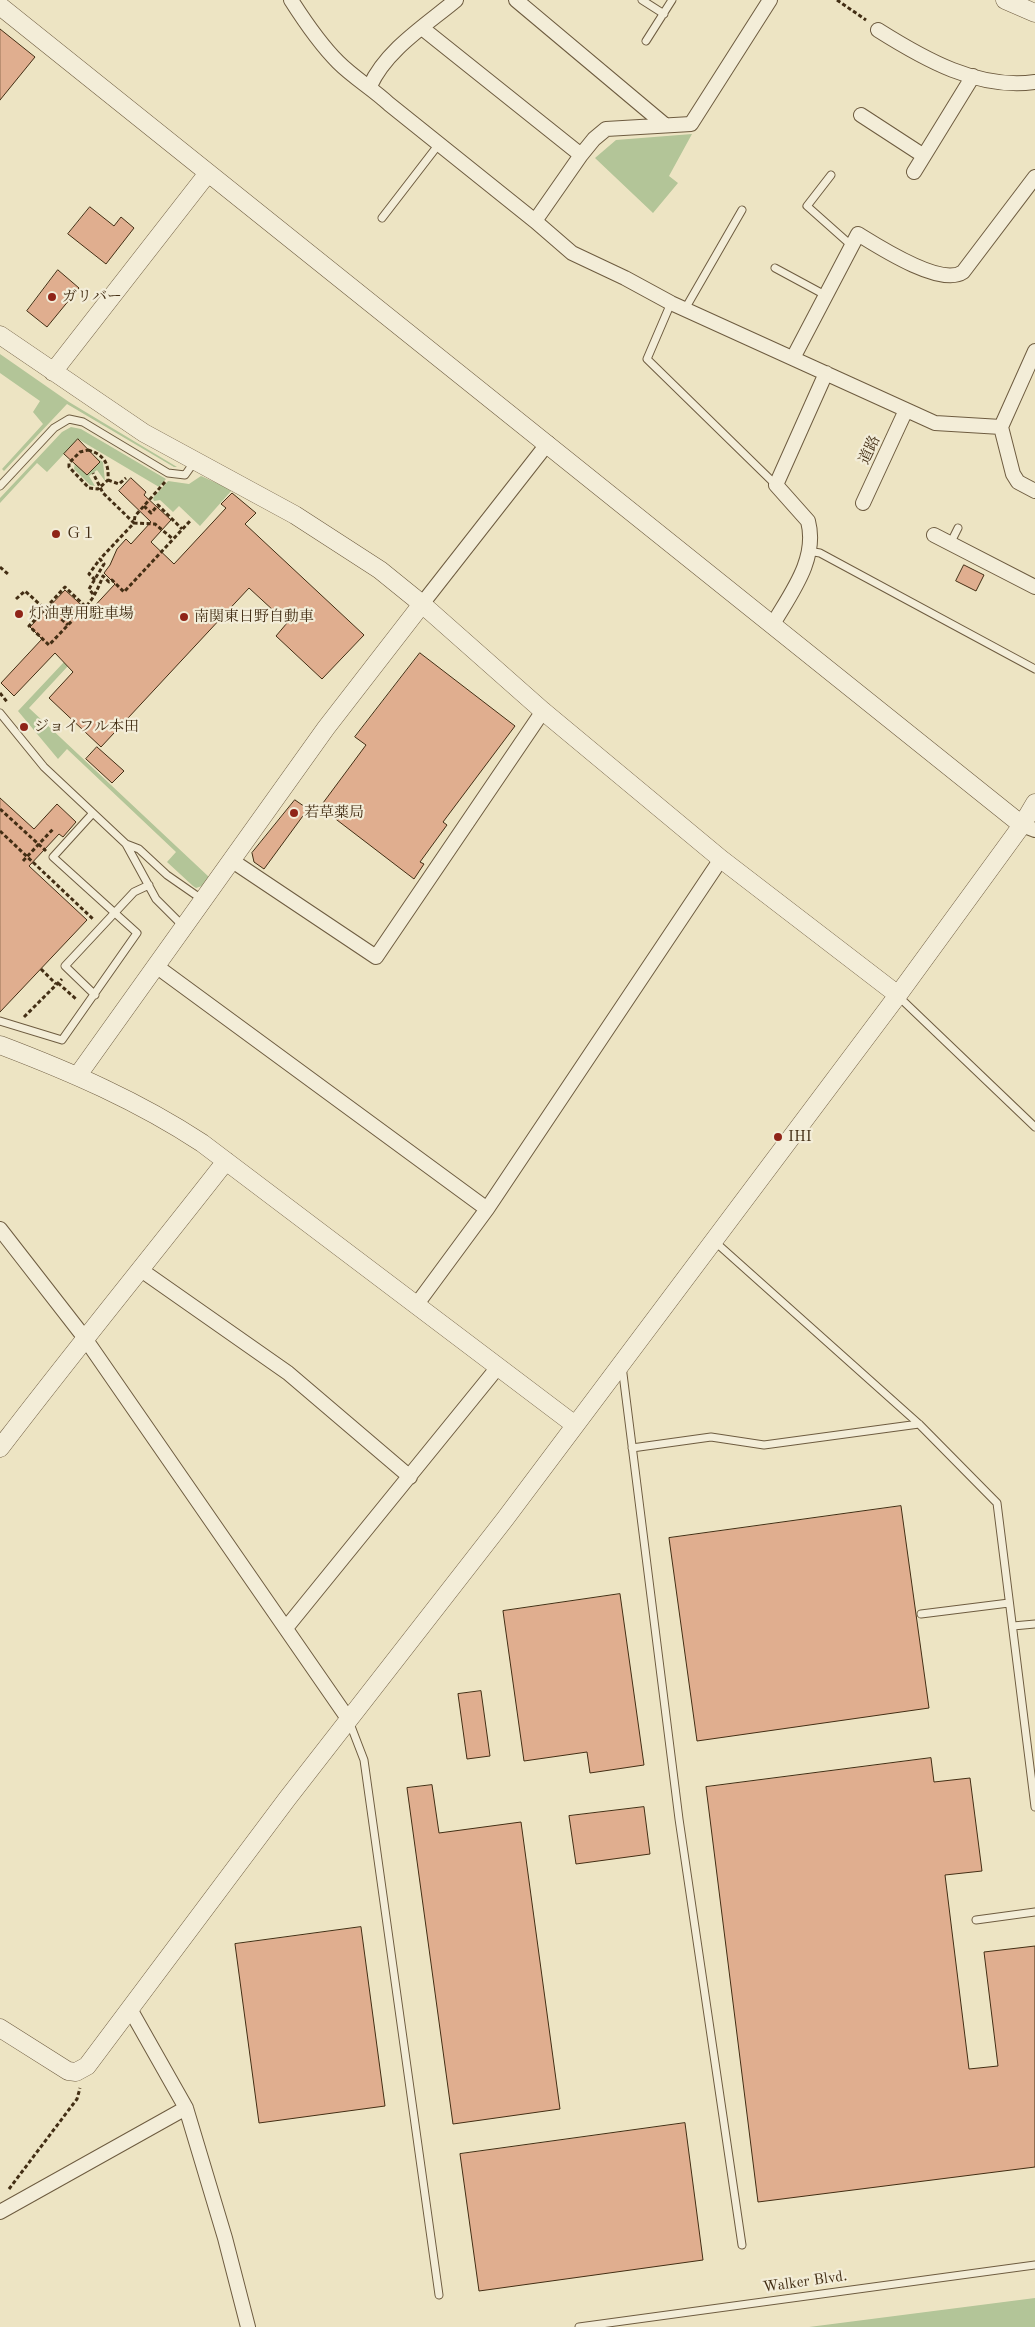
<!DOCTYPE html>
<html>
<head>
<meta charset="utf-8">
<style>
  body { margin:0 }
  canvas { display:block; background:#ede4c3 }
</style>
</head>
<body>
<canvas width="1035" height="2327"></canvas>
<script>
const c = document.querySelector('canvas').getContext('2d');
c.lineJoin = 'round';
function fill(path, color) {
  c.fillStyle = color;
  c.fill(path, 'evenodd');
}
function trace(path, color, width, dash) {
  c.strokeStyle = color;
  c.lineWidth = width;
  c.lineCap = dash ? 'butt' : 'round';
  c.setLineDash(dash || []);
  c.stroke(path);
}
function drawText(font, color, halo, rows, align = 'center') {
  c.font = font + ' "Old Standard TT","Noto Serif JP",serif';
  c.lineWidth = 4.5;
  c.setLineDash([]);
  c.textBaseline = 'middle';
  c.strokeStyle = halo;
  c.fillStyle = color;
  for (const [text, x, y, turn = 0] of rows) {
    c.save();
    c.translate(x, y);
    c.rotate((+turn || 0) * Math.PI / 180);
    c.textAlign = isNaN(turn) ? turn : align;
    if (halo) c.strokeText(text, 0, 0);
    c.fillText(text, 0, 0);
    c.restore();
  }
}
fill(new Path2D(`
  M 692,134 L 669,176 L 678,183 L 653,213 L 595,158 L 616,140 Z
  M 0,354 L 69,402 L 177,467 L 174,467 L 67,404 L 4,471 L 2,469 L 43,424 L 33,412 L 40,401 L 0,373 Z
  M 71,427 L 81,429 L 166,479 L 159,487 L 78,439 L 47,472 L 37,463 L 0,503 L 0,498 L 62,432 Z
  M 92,455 L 103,462 L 105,481 L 97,470 L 89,476 L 95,486 L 90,485 L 74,469 L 75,462 Z
  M 201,476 L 232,490 L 200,526 L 179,506 L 173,512 L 160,500 L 154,501 L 153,498 L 168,481 L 189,484 Z
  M 64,662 L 68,666 L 29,708 L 209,877 L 202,886 L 196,888 L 193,886 L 167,862 L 176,852 L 67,749 L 58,759 L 18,711 Z
  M 1035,2298 L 1035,2327 L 809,2327 Z`), '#b3c598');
const building = new Path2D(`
  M 0,29 L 35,57 L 0,100 Z
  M 90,207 L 114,226 L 121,217 L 134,228 L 106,264 L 68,234 Z
  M 58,270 L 79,288 L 47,327 L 27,311 Z
  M 78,439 L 100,462 L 87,475 L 64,454 Z
  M 131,478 L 146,492 L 144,495 L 171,520 L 151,542 L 174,564 L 226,508 L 221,504 L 232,493 L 256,513 L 245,524 L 364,635 L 322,679 L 276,636 L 287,623 L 249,588 L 101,747 L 49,698 L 73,672 L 55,653 L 14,696 L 1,683 L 42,639 L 30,627 L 65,590 L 89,612 L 115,584 L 104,573 L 110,565 L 117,549 L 126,539 L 131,544 L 151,522 L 119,491 Z
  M 964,565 L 984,575 L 976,591 L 956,581 Z
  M 420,653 L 515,726 L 443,822 L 447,825 L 420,862 L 424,864 L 414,879 L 320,807 L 366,745 L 355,737 Z
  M 97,747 L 124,771 L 112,783 L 86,759 Z
  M 0,798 L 34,829 L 57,804 L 76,822 L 63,837 L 59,834 L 29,866 L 87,920 L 0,1012 Z
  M 295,800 L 308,809 L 264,869 L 254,862 L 252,853 Z
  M 901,1506 L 929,1708 L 697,1741 L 669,1538 Z
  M 620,1594 L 644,1765 L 590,1773 L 587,1752 L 524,1761 L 503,1611 Z
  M 481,1691 L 490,1756 L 467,1759 L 458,1694 Z
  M 931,1758 L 934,1782 L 970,1778 L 982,1871 L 945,1875 L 969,2069 L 998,2066 L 984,1952 L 1035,1946 L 1035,2167 L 758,2202 L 706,1787 Z
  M 432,1785 L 439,1833 L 521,1822 L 560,2109 L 453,2124 L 407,1788 Z
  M 644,1807 L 650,1854 L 576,1864 L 569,1816 Z
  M 361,1927 L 385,2106 L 259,2123 L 235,1944 Z
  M 685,2123 L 703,2260 L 479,2291 L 460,2154 Z`);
fill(building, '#e0ae8f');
trace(building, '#432e14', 1);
const service = new Path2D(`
  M 642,0 L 664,14
  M 646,41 L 672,0
  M 831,175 L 807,206 L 852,246
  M 382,218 L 439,144
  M 775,268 L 825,295
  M 671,303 L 647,359 L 776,485
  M 685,309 L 742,210
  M 0,486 L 54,428 L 69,419 L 83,422 L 168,473 L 185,475 L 195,461
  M 950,544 L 958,528
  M 808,551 L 820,553 L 1035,669
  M 0,713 L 44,767 L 126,844 L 156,899 L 184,927
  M 126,844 L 139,849 L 167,875 L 203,900
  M 95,995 L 65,966 L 134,892 L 149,885
  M 898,996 L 1035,1127
  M 0,1021 L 62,1040 L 137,933 L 53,857 L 93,813
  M 713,1240 L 919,1424 L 997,1503 L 1035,1807
  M 622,1366 L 679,1819 L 742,2245
  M 632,1448 L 711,1437 L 764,1445 L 919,1424
  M 921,1614 L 1009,1603
  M 1013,1626 L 1035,1624
  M 349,1721 L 364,1760 L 439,2295
  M 976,1920 L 1035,1912
  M 579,2327 L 1035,2265`);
const minor = new Path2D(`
  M 291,0 C 305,22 320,44 338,62 C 354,78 373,89 389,104 L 535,221 L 572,253 L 625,278 L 671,303 L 935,423 L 1001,427
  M 516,0 L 665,125
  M 422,28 L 581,155
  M 878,30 C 924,59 978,90 1035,82
  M 370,86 C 386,50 426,25 456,0
  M 861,115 L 924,156
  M 914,172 L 973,76
  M 535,221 L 581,155 L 594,139 L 606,129 L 691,124 L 770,0
  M 1035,351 L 1001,427 L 1013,474 L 1018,482 L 1035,491
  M 793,358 L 858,234 C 879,247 941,287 963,272 L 1035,177
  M 863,503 L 906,410
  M 934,535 L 1035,587
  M 422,604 L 548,443
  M 773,624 C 791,593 818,559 808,521 L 776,485 L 826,373
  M 1022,825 L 1035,830
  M 231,860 L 376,957 L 543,711
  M 156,966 L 487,1209
  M 0,1229 L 84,1337 L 349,1720
  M 141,1270 L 288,1373 L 410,1477
  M 417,1304 L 487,1209 L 721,859
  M 286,1628 L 498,1367
  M 130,2009 L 186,2108 L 225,2238 L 248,2327
  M 0,2212 L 186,2108`);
const tertiary = new Path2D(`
  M 1005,0 L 1035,13
  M 0,6 L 1022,825
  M 0,335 L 144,433 L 295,515 L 380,570 L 422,604 L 543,711 L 721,859 L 898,995
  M 53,372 L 208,173
  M 0,1045 C 71,1072 138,1101 202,1143 L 575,1425
  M 78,1075 L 326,728 L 422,604
  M 0,1448 C 74,1351 151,1257 226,1161
  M 0,2028 L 68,2071 L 76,2072 L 87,2066 L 287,1799 L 505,1519 L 898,995 L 1022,825 L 1035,803`);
trace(service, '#6e5c40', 9);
trace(minor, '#6e5c40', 16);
trace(tertiary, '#6e5c40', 19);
trace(new Path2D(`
  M 837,0 L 866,20
  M 88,450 C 105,455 109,464 108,480 L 98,489 L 89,488 L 69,467 L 69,463 L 80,452 Z
  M 108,480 L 119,484 L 126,478
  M 165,482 L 135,516 L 134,523 L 155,524 L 173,539
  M 144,506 L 151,513 L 158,505 L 182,529
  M 0,567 L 9,575
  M 95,580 L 89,574 L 100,559
  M 93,594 L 89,589 L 104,564 L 100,559 L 134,523 L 103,493 L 93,473
  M 16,599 L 25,591 L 45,609
  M 47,606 L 68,625
  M 85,606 L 65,587 L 29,626 L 49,645 L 88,604 C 95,596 99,586 103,576 L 109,582 L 112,580 L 124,592 L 190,521
  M 0,693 L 8,703
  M 0,809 L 46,851
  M 0,831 L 94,920
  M 23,861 L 54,828
  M 41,969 L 56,984
  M 58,983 L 76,999
  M 24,1017 L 62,979
  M 9,2189 L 77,2099 L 80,2088`), '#432e14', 3, [4, 2.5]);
trace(service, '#f3edd8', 7);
trace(minor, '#f3edd8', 14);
trace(tertiary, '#f3edd8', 18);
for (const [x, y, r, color] of [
  [52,297,5,"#8f2418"],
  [56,534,5,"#8f2418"],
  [19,614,5,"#8f2418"],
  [184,617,5,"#8f2418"],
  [24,727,5,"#8f2418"],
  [294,813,5,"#8f2418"],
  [778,1137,5,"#8f2418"]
]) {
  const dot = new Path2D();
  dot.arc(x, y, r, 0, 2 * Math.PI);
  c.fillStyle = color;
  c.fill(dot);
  trace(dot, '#f3edd8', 2);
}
drawText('15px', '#432e14', '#f3edd8', [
  ["ガリバー",62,297],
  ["Ｇ１",66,534],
  ["灯油専用駐車場",29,614],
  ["南関東日野自動車",194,617],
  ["ジョイフル本田",34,727],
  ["若草薬局",304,813],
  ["IHI",788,1137]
], 'left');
drawText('15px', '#432e14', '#f3edd8', [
  ["道路",870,450,-65],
  ["Walker Blvd.",805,2282,-8]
]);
</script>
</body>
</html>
